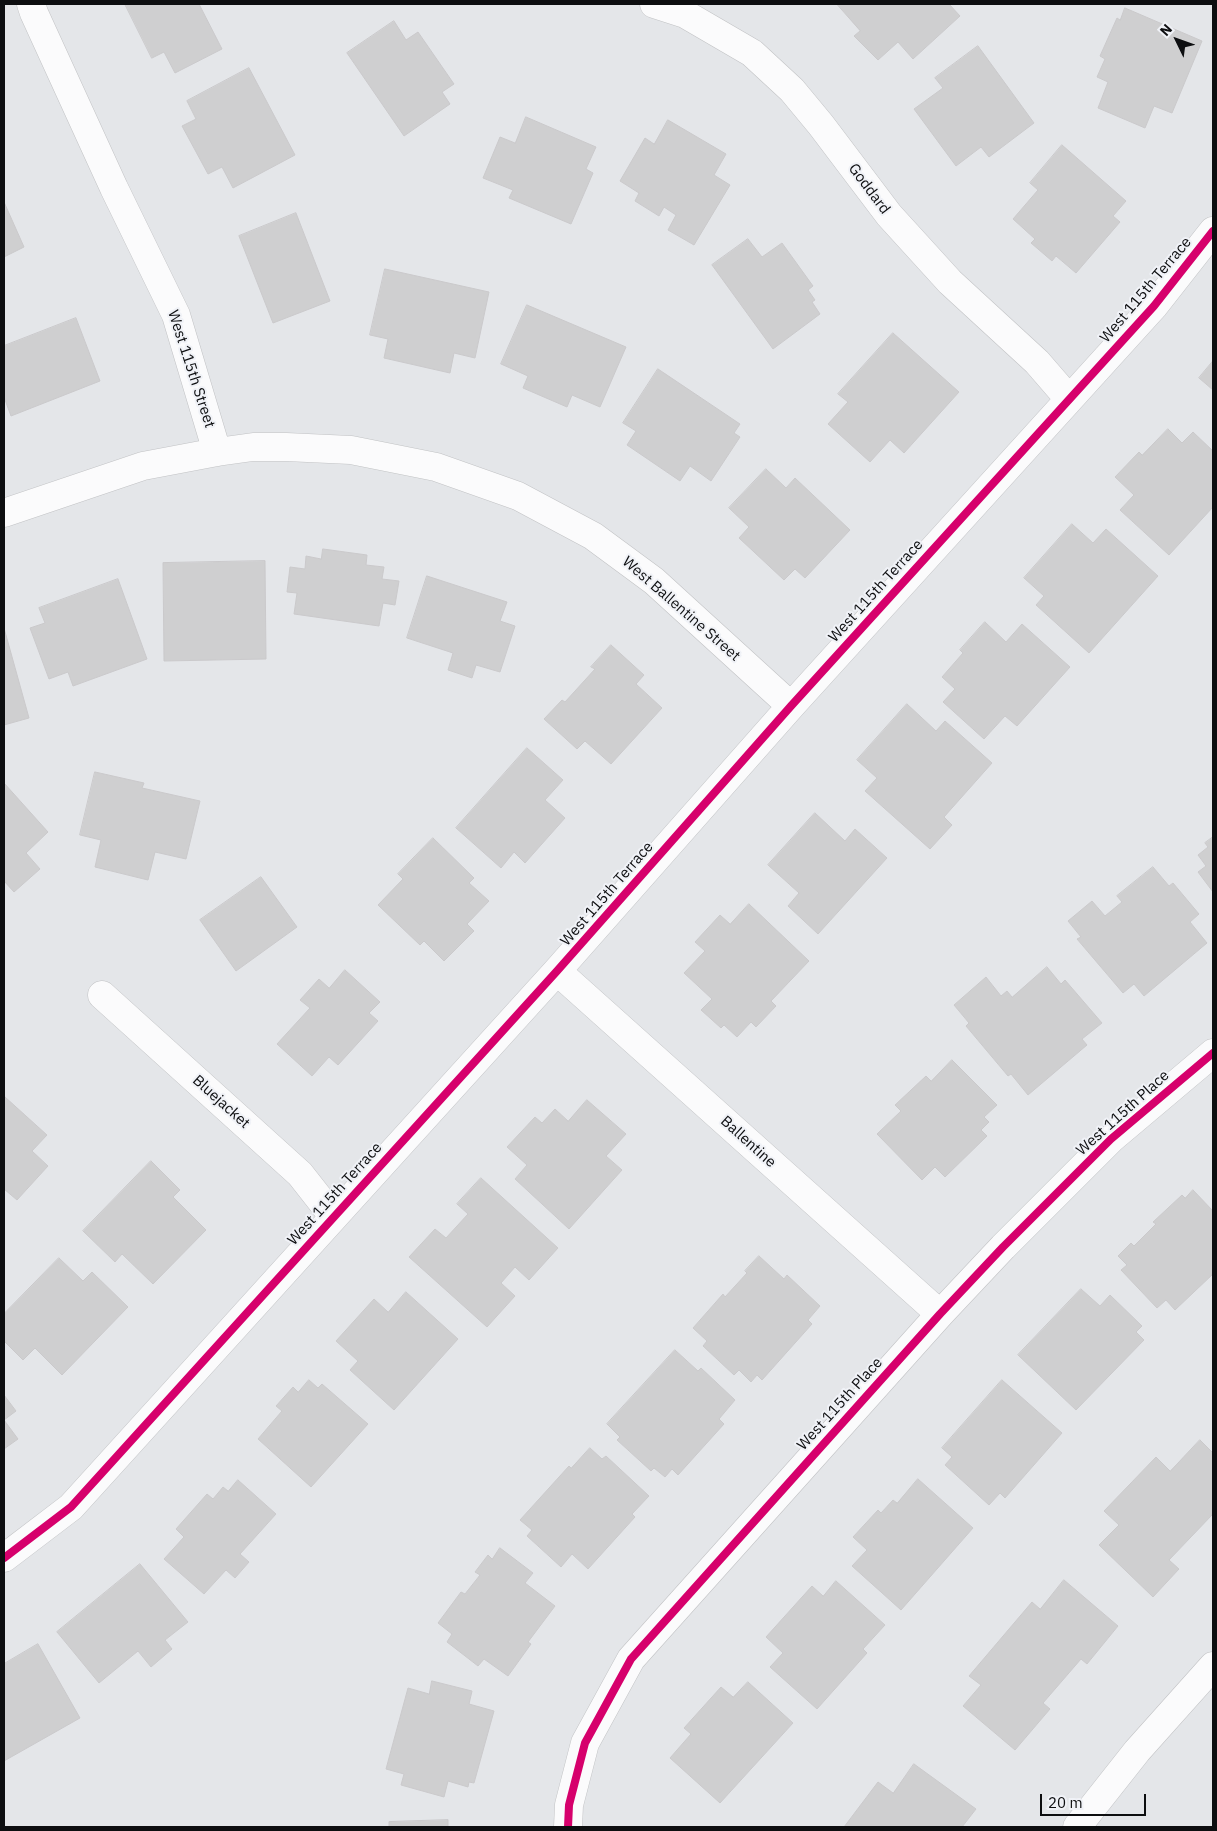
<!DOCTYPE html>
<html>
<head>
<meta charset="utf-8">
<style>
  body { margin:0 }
  #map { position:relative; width:1217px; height:1831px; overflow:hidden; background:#e4e6e9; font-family:"IBM Plex Sans",sans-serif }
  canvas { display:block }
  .frame { position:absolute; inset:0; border:5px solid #0d0e10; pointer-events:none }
  .north { position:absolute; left:1152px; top:15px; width:50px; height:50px; -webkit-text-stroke:4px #f0f2f7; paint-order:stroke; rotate:312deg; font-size:14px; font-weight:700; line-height:20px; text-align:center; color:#0d0e10 }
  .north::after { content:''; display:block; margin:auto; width:18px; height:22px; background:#0d0e10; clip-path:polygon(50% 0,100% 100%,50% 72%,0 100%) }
  .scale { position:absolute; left:1040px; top:1794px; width:106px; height:22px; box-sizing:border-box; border:2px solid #0d0e10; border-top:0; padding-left:6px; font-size:15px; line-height:18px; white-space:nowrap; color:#0d0e10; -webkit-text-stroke:4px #f0f2f7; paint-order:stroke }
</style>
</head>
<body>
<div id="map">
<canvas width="1217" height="1831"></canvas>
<div class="frame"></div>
<div class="north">N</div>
<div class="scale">20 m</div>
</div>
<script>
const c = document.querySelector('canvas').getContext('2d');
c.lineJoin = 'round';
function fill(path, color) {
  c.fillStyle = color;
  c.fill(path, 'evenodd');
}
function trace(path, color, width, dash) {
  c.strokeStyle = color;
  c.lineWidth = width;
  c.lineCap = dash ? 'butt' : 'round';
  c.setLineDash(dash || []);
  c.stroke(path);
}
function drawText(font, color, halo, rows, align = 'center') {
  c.font = font + ' "IBM Plex Sans",sans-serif';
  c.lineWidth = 4;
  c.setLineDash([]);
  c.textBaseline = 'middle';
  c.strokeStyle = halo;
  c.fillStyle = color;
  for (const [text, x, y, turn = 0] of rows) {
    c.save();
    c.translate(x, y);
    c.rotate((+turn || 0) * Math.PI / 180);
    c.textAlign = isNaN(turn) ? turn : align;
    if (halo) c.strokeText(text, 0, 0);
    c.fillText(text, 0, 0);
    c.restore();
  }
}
const building = new Path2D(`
  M 125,4 L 199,4 L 222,49 L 175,73 L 164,52 L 152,58 Z
  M 837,4 L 949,4 L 960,16 L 913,59 L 898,42 L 878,60 L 854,36 L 860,31 Z
  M 1125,8 L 1202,41 L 1172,113 L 1154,106 L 1145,128 L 1098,108 L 1108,82 L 1097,77 L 1105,59 L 1100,56 L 1117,18 L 1120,20 Z
  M 394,21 L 406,40 L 418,32 L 454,84 L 442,92 L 450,104 L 404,136 L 347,53 Z
  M 978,46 L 1034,123 L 989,157 L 981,147 L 956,166 L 914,109 L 943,88 L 935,78 Z
  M 249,68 L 295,155 L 233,188 L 222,167 L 208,174 L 182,126 L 196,119 L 187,101 Z
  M 526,117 L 596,147 L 586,169 L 593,173 L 571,224 L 509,198 L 513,190 L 483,178 L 500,137 L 515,143 Z
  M 668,120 L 726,154 L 714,175 L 730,185 L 694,245 L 668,230 L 676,215 L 664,207 L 659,216 L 635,201 L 639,193 L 620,181 L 645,138 L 654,144 Z
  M 1062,145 L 1126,201 L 1113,216 L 1120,222 L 1076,273 L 1056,256 L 1052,261 L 1031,243 L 1035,239 L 1013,219 L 1038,190 L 1030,183 Z
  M 4,202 L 24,247 L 4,257 Z
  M 296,213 L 330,301 L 273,323 L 239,236 Z
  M 748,239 L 762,257 L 782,243 L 813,286 L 808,290 L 815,300 L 812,302 L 820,314 L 773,349 L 712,265 Z
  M 385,269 L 489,292 L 475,358 L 454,353 L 450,373 L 384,358 L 388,339 L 370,335 Z
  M 527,305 L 626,347 L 600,407 L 572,395 L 567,407 L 523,388 L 528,376 L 501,364 Z
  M 76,318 L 100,381 L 11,416 L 4,397 L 4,346 Z
  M 893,333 L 959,392 L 904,453 L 890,440 L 870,462 L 828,424 L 848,402 L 838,394 Z
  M 1213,361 L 1213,390 L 1199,378 Z
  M 658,369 L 740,424 L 734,433 L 740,437 L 711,481 L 690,466 L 680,481 L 627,445 L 636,431 L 623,423 Z
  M 1168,429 L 1182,443 L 1193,432 L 1213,451 L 1213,507 L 1169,555 L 1120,510 L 1134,495 L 1115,477 L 1139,452 L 1142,455 Z
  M 766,469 L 786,488 L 795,478 L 850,530 L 805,578 L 795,569 L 784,580 L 739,538 L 749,527 L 729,508 Z
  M 1072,524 L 1093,543 L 1106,529 L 1158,576 L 1089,653 L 1036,605 L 1044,596 L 1024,578 Z
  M 323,549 L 367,555 L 366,565 L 384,567 L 382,579 L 399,581 L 395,605 L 383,603 L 379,626 L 294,614 L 297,593 L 287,592 L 290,567 L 305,569 L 306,556 L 321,559 Z
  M 265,561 L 266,659 L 164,661 L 163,563 Z
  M 427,576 L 507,602 L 500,621 L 515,626 L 500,672 L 476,665 L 472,678 L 448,670 L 453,653 L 407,638 Z
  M 118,579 L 147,659 L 73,686 L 68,672 L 49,679 L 30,628 L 45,623 L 39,608 Z
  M 985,622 L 1006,642 L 1022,624 L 1070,667 L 1017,726 L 1005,716 L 984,739 L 943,702 L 955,689 L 942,677 L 963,653 L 960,650 Z
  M 4,628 L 29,718 L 4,725 Z
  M 611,645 L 644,675 L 636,684 L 662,708 L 611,764 L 585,741 L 577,749 L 544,719 L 562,700 L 565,702 L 595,669 L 591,667 Z
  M 907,704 L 936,731 L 945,721 L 992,763 L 944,817 L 952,825 L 930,849 L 865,791 L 877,778 L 857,760 Z
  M 527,748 L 563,780 L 545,800 L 565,818 L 525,863 L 514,852 L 501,868 L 456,828 Z
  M 95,772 L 144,783 L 142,788 L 200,801 L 186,859 L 155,852 L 148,880 L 95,867 L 101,840 L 80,835 Z
  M 4,783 L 48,832 L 26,853 L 40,869 L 14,892 L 4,881 Z
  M 815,813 L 845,841 L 855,829 L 887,858 L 818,934 L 788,906 L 799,893 L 768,865 Z
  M 1213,837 L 1213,892 L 1198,872 L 1206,866 L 1198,855 L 1208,847 L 1205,843 Z
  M 433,838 L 474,878 L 469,883 L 489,901 L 467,924 L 474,931 L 444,961 L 424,941 L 420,945 L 378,905 L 403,879 L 398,874 Z
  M 1153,867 L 1169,886 L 1173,883 L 1199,914 L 1190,922 L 1207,943 L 1144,996 L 1134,984 L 1123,993 L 1077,939 L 1081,937 L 1068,921 L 1092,901 L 1105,916 L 1122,902 L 1117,896 Z
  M 261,877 L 297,927 L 236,971 L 200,920 Z
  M 749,904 L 809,961 L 771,1001 L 776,1006 L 756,1027 L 751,1022 L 737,1037 L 724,1025 L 721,1028 L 701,1010 L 712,999 L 684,973 L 705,951 L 695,942 L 720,915 L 730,924 Z
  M 1047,967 L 1061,984 L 1065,980 L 1102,1023 L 1082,1039 L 1087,1045 L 1028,1095 L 1011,1074 L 1008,1076 L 966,1026 L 969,1023 L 954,1005 L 986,977 L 1001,996 L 1007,991 L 1012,997 Z
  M 345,970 L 380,1002 L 369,1013 L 378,1021 L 338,1065 L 329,1057 L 312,1076 L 277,1044 L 310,1008 L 300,1000 L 319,979 L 329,988 Z
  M 952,1060 L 997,1105 L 984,1117 L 989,1122 L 981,1130 L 987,1136 L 945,1177 L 935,1167 L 922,1180 L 877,1134 L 901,1111 L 895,1105 L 926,1076 L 931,1081 Z
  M 5,1097 L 47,1135 L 32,1151 L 48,1166 L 17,1200 L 4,1189 L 4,1098 Z
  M 587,1100 L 626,1134 L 606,1156 L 622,1170 L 569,1229 L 515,1179 L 527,1165 L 507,1147 L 535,1117 L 542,1123 L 555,1109 L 568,1121 Z
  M 151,1161 L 180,1190 L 173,1197 L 206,1230 L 153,1284 L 122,1254 L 115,1262 L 83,1231 Z
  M 481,1178 L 558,1248 L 529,1280 L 515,1267 L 501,1283 L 515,1296 L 487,1327 L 409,1257 L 435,1229 L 446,1238 L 468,1214 L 457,1204 Z
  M 1193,1190 L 1213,1211 L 1213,1274 L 1175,1310 L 1166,1300 L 1157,1308 L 1121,1270 L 1127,1265 L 1118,1256 L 1131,1243 L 1134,1246 L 1156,1224 L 1153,1222 L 1182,1195 L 1185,1198 Z
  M 759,1256 L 784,1279 L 787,1275 L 820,1306 L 808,1320 L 812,1324 L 762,1380 L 757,1375 L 751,1382 L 739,1370 L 734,1375 L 703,1346 L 707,1341 L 693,1328 L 723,1294 L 725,1297 L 747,1273 L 745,1271 Z
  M 59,1258 L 83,1281 L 92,1272 L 128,1307 L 62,1375 L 35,1348 L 23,1360 L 4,1341 L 4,1314 Z
  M 1081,1289 L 1100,1306 L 1110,1295 L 1142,1326 L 1136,1332 L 1144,1340 L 1076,1410 L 1018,1355 Z
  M 406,1292 L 458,1339 L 394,1410 L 350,1370 L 358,1361 L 336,1341 L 374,1299 L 388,1312 Z
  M 675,1350 L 698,1371 L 701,1368 L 735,1400 L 719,1419 L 724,1424 L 678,1475 L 672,1469 L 665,1477 L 654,1468 L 651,1471 L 617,1440 L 620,1437 L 607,1424 Z
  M 309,1380 L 318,1388 L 322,1384 L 368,1424 L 311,1487 L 258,1439 L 282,1411 L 276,1406 L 293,1387 L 298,1392 Z
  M 1002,1380 L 1062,1433 L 1005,1498 L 1000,1493 L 989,1505 L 945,1465 L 952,1457 L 942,1448 Z
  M 4,1395 L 16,1411 L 4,1420 L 18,1439 L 4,1449 Z
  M 1200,1440 L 1213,1453 L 1213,1517 L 1212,1515 L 1169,1560 L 1179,1569 L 1153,1597 L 1099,1545 L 1119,1525 L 1104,1511 L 1156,1457 L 1170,1471 Z
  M 590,1448 L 602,1459 L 606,1456 L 649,1496 L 632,1514 L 635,1517 L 588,1569 L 572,1554 L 561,1567 L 527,1536 L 532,1530 L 520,1520 L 569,1466 L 571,1468 Z
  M 918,1479 L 973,1528 L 901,1610 L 852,1566 L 867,1550 L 853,1537 L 878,1510 L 881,1513 L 893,1500 L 897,1503 Z
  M 238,1480 L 276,1514 L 240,1554 L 249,1562 L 235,1578 L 226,1570 L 204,1594 L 164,1559 L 184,1537 L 176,1529 L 207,1494 L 213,1499 L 223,1487 L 228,1491 Z
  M 500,1548 L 533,1573 L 525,1583 L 555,1606 L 528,1642 L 531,1644 L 508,1676 L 484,1659 L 478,1666 L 447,1642 L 452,1634 L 438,1623 L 461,1592 L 465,1594 L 480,1575 L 475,1572 L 488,1555 L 492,1559 Z
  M 140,1564 L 188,1622 L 165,1640 L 172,1649 L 151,1667 L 138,1651 L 99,1683 L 57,1632 Z
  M 1064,1580 L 1118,1626 L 1087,1664 L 1081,1659 L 1043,1703 L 1050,1709 L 1015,1750 L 963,1706 L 981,1685 L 969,1676 L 1032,1602 L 1040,1609 Z
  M 836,1581 L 885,1625 L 863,1649 L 867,1653 L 817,1709 L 770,1667 L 783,1653 L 766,1637 L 812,1586 L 823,1596 Z
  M 38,1644 L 80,1718 L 4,1761 L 4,1664 Z
  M 432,1681 L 472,1691 L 469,1704 L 494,1711 L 474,1783 L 469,1782 L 468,1787 L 448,1781 L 444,1797 L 401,1785 L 404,1774 L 386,1769 L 408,1688 L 429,1694 Z
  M 748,1682 L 793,1723 L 720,1803 L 670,1758 L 691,1734 L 684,1728 L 721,1687 L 733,1697 Z
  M 914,1764 L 976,1809 L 962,1827 L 844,1827 L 878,1782 L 893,1793 Z
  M 448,1820 L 448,1827 L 389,1827 L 389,1822 Z`);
fill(building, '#cfcfd0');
trace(building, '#cac9cb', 1);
const minor = new Path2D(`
  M 31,4 L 34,13 L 114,188 L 176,315 L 217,452
  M 654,4 L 685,14 L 752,53 L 792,90 L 821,125 L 889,215 L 950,282 L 1037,362 L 1069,399
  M 4,513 L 143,466 L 217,452 L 253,447 L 286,447 L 351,450 L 436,467 L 518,496 L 593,536 L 654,581 L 791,706
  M 557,971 L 940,1314
  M 102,995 L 300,1174 L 333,1216
  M 4,1558 L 71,1507 L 557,971 L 791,706 L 1154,306 L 1213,231
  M 568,1827 L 569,1805 L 585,1743 L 631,1659 L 940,1314 L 1003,1247 L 1111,1139 L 1213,1053
  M 1077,1827 L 1137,1751 L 1213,1666`);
trace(minor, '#c1c2c4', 29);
trace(minor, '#fbfbfc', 28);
trace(new Path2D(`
  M 4,1558 L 71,1507 L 557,971 L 791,706 L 1154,306 L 1213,231
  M 568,1827 L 569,1805 L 585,1743 L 631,1659 L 940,1314 L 1003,1247 L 1111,1139 L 1213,1053`), '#d6006c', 8);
drawText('15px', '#0d0e10', '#f0f2f7', [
  ["Goddard",869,189,53],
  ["West 115th Terrace",1146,290,-50],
  ["West 115th Street",191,369,72],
  ["West 115th Terrace",876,591,-48],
  ["West Ballentine Street",681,609,41],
  ["West 115th Terrace",607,894,-49],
  ["Bluejacket",221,1102,42],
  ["West 115th Place",1123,1113,-42],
  ["Ballentine",748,1142,42],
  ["West 115th Terrace",335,1194,-48],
  ["West 115th Place",840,1404,-48]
]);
</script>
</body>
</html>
